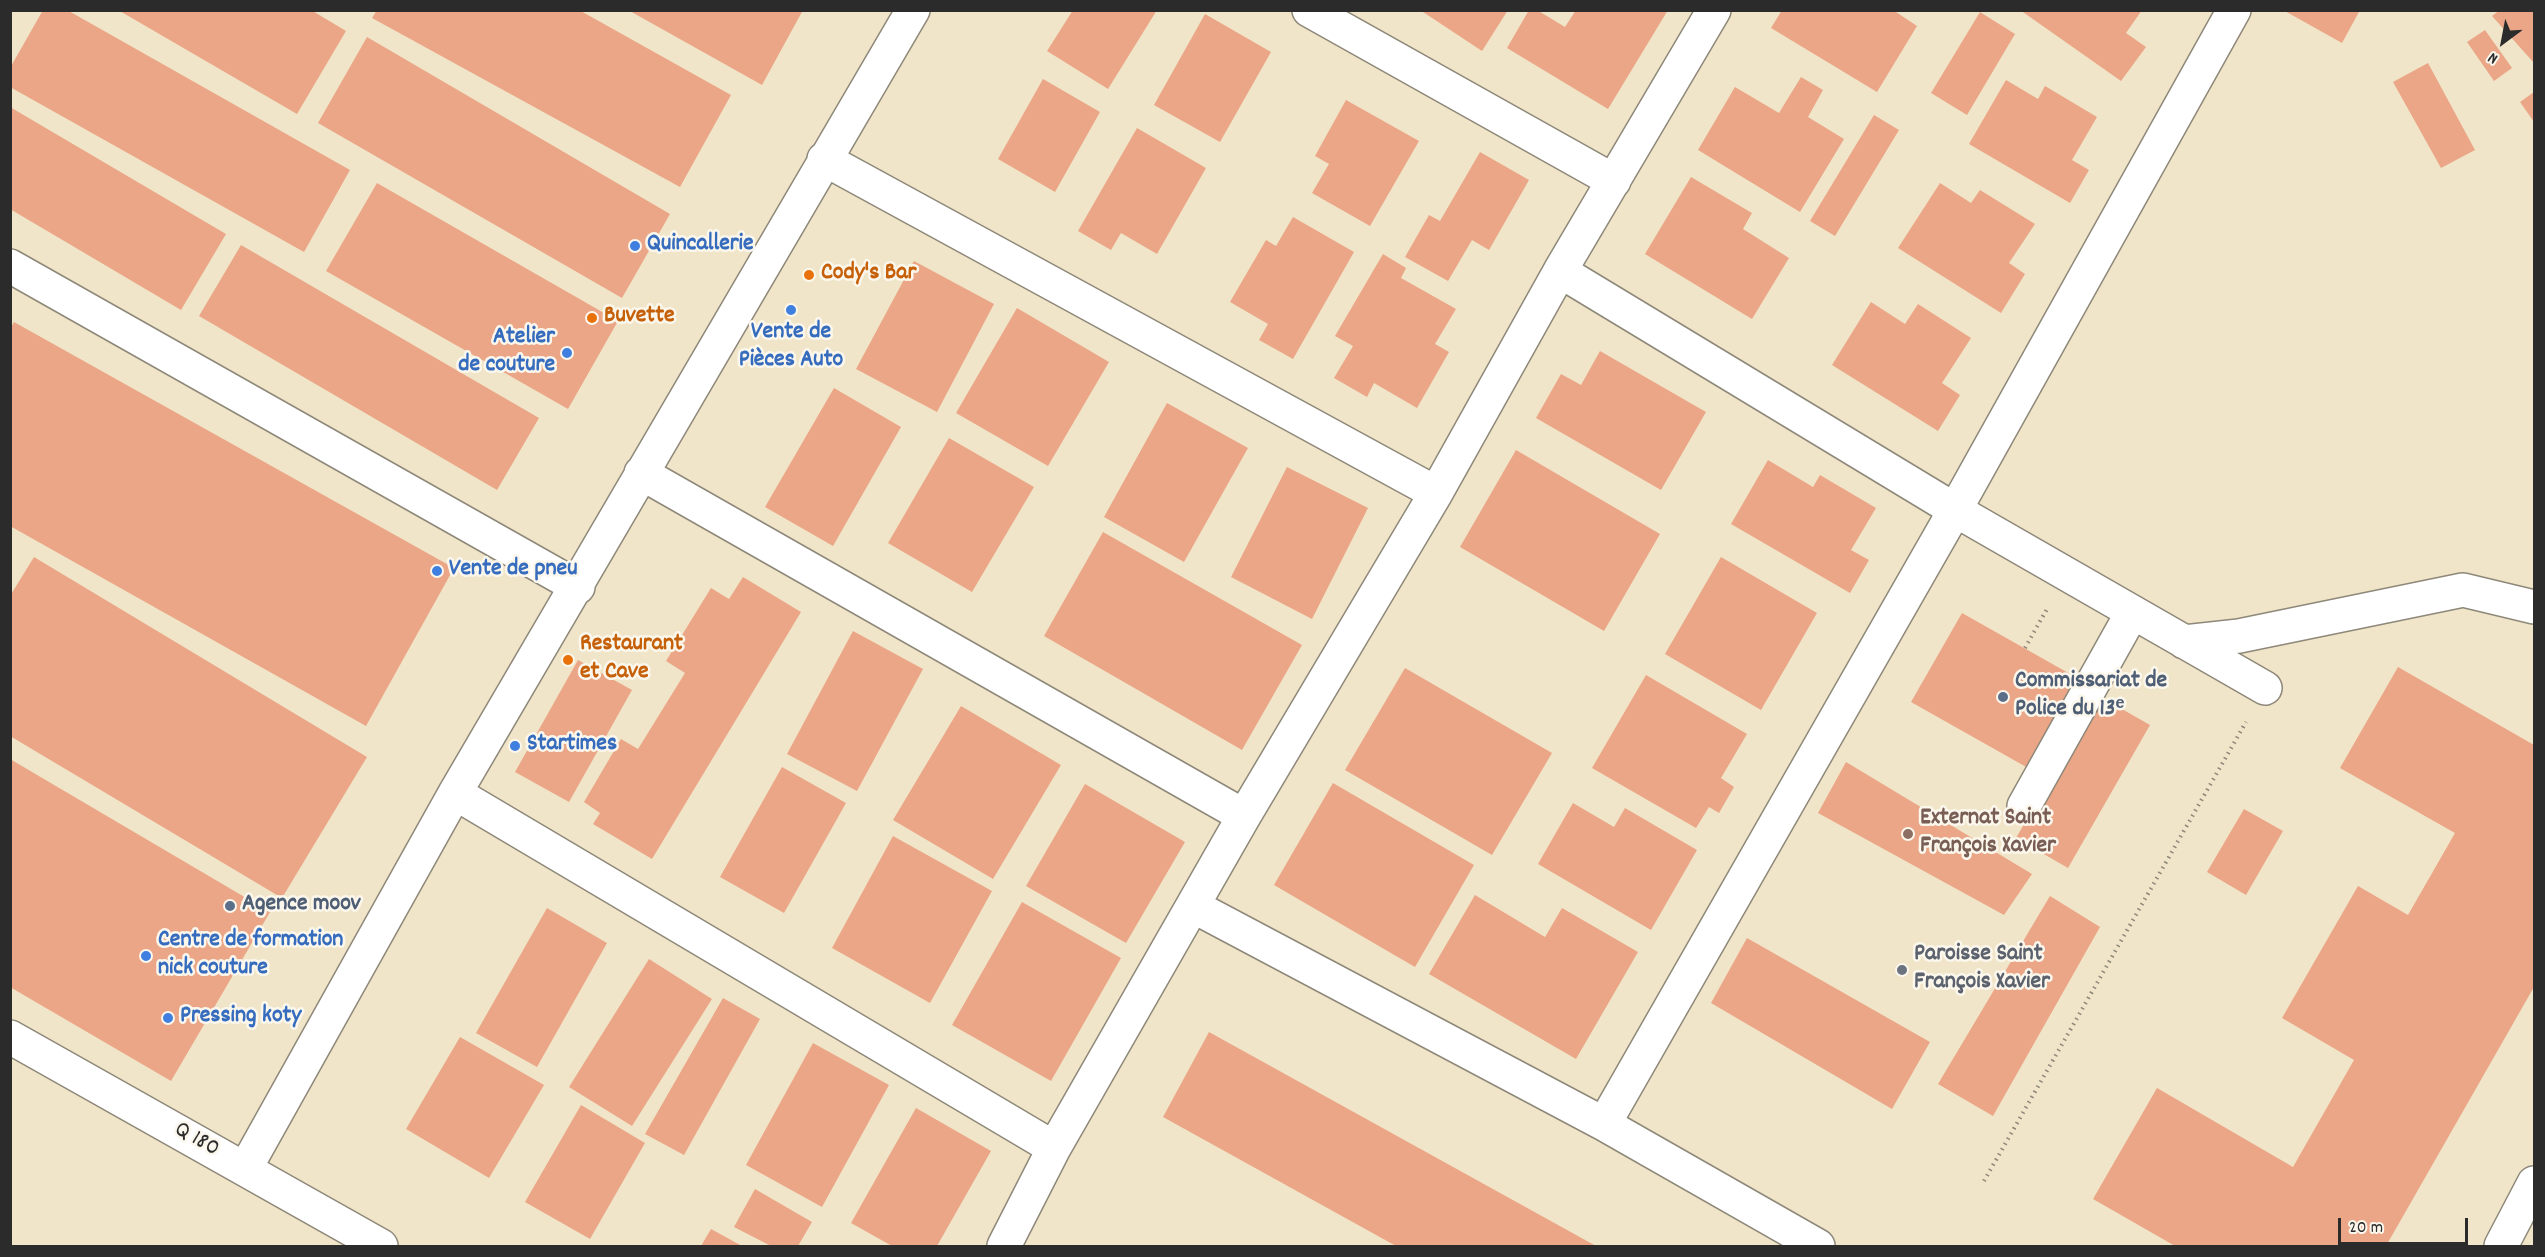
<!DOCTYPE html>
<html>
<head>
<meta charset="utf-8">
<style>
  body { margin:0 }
  #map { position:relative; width:2545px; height:1257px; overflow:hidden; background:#f0e5c8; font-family:Dekko,sans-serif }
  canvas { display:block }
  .frame { position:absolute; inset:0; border:12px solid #2b2b2b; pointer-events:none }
  .north { position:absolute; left:2473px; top:12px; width:60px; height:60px; -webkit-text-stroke:4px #fbf7ec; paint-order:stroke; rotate:212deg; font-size:16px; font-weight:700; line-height:24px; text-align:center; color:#2b2b2b }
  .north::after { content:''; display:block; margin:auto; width:21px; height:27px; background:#2b2b2b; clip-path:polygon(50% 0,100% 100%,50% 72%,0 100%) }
  .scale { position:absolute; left:2338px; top:1218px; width:130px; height:27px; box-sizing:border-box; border:3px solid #2b2b2b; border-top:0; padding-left:8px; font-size:18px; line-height:21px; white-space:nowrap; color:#2b2b2b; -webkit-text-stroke:4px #fbf7ec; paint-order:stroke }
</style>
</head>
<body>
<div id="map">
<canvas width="2545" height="1257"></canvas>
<div class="frame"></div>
<div class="north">N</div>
<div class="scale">20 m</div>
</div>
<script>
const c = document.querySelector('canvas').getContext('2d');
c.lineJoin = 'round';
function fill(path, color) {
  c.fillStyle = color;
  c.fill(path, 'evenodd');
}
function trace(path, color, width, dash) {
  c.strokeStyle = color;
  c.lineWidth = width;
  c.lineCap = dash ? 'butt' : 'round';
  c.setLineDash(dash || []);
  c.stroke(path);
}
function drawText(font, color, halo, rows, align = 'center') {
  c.font = font + ' Dekko,sans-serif';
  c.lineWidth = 5;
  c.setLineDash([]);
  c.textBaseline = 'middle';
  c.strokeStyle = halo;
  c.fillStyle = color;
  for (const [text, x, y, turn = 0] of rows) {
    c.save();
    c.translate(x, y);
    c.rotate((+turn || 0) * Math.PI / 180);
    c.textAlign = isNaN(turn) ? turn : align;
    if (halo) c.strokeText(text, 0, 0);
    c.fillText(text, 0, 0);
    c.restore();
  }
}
fill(new Path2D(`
  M 43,10 L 67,10 L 350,170 L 304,252 L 10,87 L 10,68 Z
  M 118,10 L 311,10 L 346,31 L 297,114 Z
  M 377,10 L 579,10 L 731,95 L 680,187 L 372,18 Z
  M 628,10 L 803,10 L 762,85 Z
  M 1073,10 L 1157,10 L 1108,89 L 1047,51 Z
  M 1420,10 L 1508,10 L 1482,51 Z
  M 1529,10 L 1537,10 L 1565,27 L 1576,10 L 1668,10 L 1608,109 L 1507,48 Z
  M 1782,10 L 1893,10 L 1917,26 L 1877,92 L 1771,28 Z
  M 2020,10 L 2142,10 L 2126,33 L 2146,47 L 2121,81 Z
  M 2283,10 L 2360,10 L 2342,43 Z
  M 2500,10 L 2534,10 L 2534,63 L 2492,16 Z
  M 1980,12 L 2015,34 L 1967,115 L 1931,93 Z
  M 1205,14 L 1271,52 L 1220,142 L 1154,105 Z
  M 2485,30 L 2512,68 L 2494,81 L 2467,42 Z
  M 367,37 L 670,214 L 622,298 L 318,123 Z
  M 2428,63 L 2475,150 L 2441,168 L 2393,82 Z
  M 1801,77 L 1823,90 L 1808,117 L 1844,139 L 1800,212 L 1698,150 L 1735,87 L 1779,113 Z
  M 1043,79 L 1100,112 L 1055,192 L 998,159 Z
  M 2006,80 L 2038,99 L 2045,86 L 2097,117 L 2072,160 L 2089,170 L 2070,203 L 1969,144 Z
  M 2534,92 L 2534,122 L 2520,102 Z
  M 1346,100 L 1419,141 L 1370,226 L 1312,193 L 1329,164 L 1315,156 Z
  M 10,107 L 226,234 L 181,310 L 10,209 Z
  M 1874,115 L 1899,130 L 1835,236 L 1810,221 Z
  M 1137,128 L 1206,168 L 1157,254 L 1121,233 L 1111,250 L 1078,231 Z
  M 1480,152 L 1529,180 L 1489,250 L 1472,240 L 1448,281 L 1405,257 L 1429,215 L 1440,221 Z
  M 1691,177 L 1752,213 L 1743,229 L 1789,258 L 1752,319 L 1645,254 Z
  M 377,183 L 618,321 L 568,409 L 326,271 Z
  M 1940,183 L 1971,203 L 1980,190 L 2035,224 L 2009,263 L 2025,274 L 2001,313 L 1898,248 Z
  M 1293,217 L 1354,252 L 1293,359 L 1259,340 L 1268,324 L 1230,302 L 1266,240 L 1276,246 Z
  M 241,245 L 539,418 L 497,490 L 199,316 Z
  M 1383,254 L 1406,268 L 1401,278 L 1456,309 L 1435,344 L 1449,352 L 1417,408 L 1374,383 L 1367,397 L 1334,378 L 1353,346 L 1335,336 Z
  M 914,261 L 994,304 L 937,412 L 856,369 Z
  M 1871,302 L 1905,324 L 1918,304 L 1971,338 L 1942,383 L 1960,395 L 1938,431 L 1832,365 Z
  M 1017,308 L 1109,362 L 1048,466 L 956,413 Z
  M 14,322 L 454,568 L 366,726 L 10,526 L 10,329 Z
  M 1600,351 L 1706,412 L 1661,490 L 1536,418 L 1561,374 L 1581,385 Z
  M 834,388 L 901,427 L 833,546 L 765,507 Z
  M 1167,403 L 1248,448 L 1184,562 L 1104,517 Z
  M 949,438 L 1034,487 L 972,592 L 888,543 Z
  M 1516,450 L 1660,534 L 1604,631 L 1460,547 Z
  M 1768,460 L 1813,487 L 1820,475 L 1876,508 L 1851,550 L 1869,560 L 1850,593 L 1731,524 Z
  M 1287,467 L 1368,508 L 1312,619 L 1231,577 Z
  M 1103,532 L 1302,645 L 1242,750 L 1044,636 Z
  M 34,557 L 367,757 L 282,898 L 10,736 L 10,596 Z
  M 1721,557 L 1817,613 L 1761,710 L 1665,654 Z
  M 743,577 L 801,612 L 652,859 L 593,824 L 600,813 L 584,802 L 621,739 L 638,749 L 685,673 L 666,661 L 711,588 L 729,599 Z
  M 1962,613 L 2079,679 L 2028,768 L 1911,702 Z
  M 853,631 L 923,669 L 857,791 L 787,754 Z
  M 578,660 L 632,690 L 569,802 L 515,772 Z
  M 2398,667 L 2534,745 L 2534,987 L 2386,1246 L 2175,1246 L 2093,1199 L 2157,1088 L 2293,1167 L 2354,1060 L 2282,1018 L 2358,886 L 2408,915 L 2455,833 L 2340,768 Z
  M 1405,668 L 1552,753 L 1492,855 L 1345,770 Z
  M 1646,675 L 1747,734 L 1721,778 L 1734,787 L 1719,813 L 1709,807 L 1696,828 L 1592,768 Z
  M 2099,696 L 2150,725 L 2068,868 L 2016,838 Z
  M 961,706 L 1061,765 L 993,879 L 893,820 Z
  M 10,759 L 270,912 L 171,1081 L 10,987 Z
  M 1846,762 L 2032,874 L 2004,915 L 1818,813 Z
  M 782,767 L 846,803 L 784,913 L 720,877 Z
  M 1333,783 L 1474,865 L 1415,967 L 1274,885 Z
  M 1085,784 L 1185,842 L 1126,943 L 1026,886 Z
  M 1573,803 L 1614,827 L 1625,808 L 1697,850 L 1651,930 L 1538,864 Z
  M 2244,809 L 2283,831 L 2246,895 L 2207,872 Z
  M 893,836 L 992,891 L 930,1003 L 832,948 Z
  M 1475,895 L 1545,937 L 1562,908 L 1638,952 L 1576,1059 L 1429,974 Z
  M 2050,896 L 2100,927 L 1993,1116 L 1938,1084 Z
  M 1022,902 L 1121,958 L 1051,1081 L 952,1025 Z
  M 547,908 L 607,943 L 537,1067 L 476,1033 Z
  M 1747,938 L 1930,1042 L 1892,1109 L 1711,1003 Z
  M 649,959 L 712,999 L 632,1126 L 569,1087 Z
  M 723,998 L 760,1019 L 684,1155 L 645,1134 Z
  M 1209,1032 L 1596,1246 L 1396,1246 L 1163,1117 Z
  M 460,1037 L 544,1085 L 489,1178 L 406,1129 Z
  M 813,1043 L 889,1085 L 822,1207 L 746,1165 Z
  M 581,1105 L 645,1143 L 590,1239 L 525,1202 Z
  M 916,1108 L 991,1151 L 937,1246 L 892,1246 L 851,1223 Z
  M 755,1189 L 812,1222 L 798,1246 L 771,1246 L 734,1227 Z
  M 711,1229 L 742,1246 L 701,1246 Z`), '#eba687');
const minor = new Path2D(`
  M 1309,10 L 1614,181
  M 824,159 L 1436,493
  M 10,266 L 578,587
  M 1560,271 L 1955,510 L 2265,688
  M 641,473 L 1244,816
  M 2184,642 L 2239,636 L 2463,590 L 2534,607
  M 455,793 L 1054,1148
  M 2024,806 L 2132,613
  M 1193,906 L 1604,1124 L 1818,1246
  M 10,1037 L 381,1246
  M 1604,1124 L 1955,510 L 2234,10
  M 245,1169 L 455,793 L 913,10
  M 1004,1246 L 1054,1148 L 1244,816 L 1436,493 L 1560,271 L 1714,10
  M 2501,1246 L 2534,1183`);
trace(minor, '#8e887a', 36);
trace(new Path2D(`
  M 2025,648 L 2047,609
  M 1984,1181 L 2246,722`), '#8e887a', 4, [1.5, 4.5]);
trace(minor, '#fff', 33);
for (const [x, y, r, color] of [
  [635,246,6,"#3f7fe0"],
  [809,275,6,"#e8710a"],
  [791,310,6,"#3f7fe0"],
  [592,318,6,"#e8710a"],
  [567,353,6,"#3f7fe0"],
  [437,571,6,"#3f7fe0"],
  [568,660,6,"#e8710a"],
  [2003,697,6,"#5c6f8a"],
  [515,746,6,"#3f7fe0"],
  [1908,834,6,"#8d6e63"],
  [230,906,6,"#5c6f8a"],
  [146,956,6,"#3f7fe0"],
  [1902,970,6,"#6b7280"],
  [168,1018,6,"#3f7fe0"]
]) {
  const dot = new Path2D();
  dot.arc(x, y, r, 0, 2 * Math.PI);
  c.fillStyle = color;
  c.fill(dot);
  trace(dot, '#fbf7ec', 2);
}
drawText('bold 24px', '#366cbe', '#fbf7ec', [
  ["Quincallerie",647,246],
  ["Vente de",791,334,"center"],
  ["Pièces Auto",791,362,"center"],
  ["Atelier",555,339,"right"],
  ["de couture",555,367,"right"],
  ["Vente de pneu",449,571],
  ["Startimes",527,746],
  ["Centre de formation",158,942],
  ["nick couture",158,970],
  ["Pressing koty",180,1018]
], 'left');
drawText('bold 24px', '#c56008', '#fbf7ec', [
  ["Cody's Bar",821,275],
  ["Buvette",604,318],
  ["Restaurant",580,646],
  ["et Cave",580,674]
], 'left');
drawText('bold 24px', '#4e5e75', '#fbf7ec', [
  ["Commissariat de",2015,683],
  ["Police du 13ᵉ",2015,711],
  ["Agence moov",242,906]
], 'left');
drawText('bold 24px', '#785e54', '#fbf7ec', [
  ["Externat Saint",1920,820],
  ["François Xavier",1920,848]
], 'left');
drawText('bold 24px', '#5b616d', '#fbf7ec', [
  ["Paroisse Saint",1914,956],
  ["François Xavier",1914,984]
], 'left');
drawText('24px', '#2b2b2b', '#fbf7ec', [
  ["Q 180",196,1141,29]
]);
</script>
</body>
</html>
